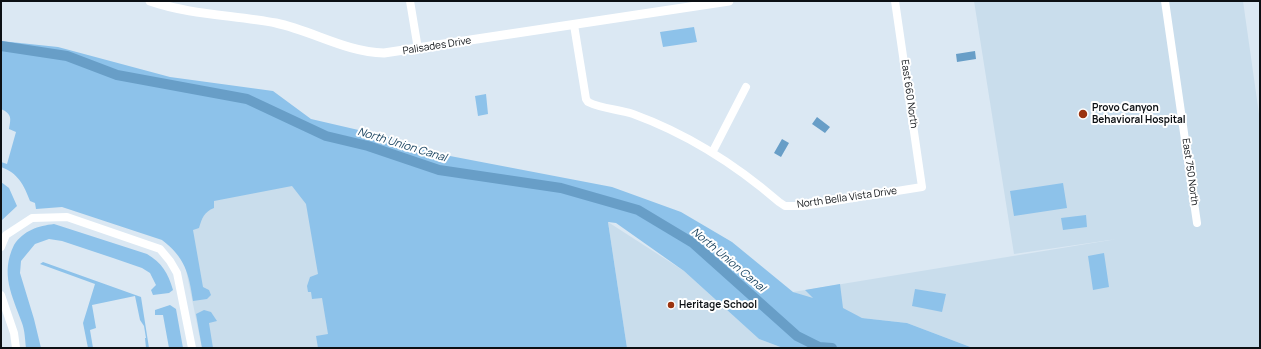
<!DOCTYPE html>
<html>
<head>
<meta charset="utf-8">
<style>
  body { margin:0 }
  #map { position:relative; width:1261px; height:349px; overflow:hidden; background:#dbe8f3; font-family:Manrope,sans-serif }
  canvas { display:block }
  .frame { position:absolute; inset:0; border:2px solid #0c1014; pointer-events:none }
</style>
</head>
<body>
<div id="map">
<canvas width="1261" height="349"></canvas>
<div class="frame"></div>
</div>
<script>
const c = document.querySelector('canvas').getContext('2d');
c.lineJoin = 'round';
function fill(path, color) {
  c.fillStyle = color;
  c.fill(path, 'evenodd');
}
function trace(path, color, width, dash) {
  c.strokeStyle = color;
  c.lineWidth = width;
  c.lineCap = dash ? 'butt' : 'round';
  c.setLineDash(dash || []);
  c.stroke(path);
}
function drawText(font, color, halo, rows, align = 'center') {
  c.font = font + ' Manrope,sans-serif';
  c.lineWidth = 4;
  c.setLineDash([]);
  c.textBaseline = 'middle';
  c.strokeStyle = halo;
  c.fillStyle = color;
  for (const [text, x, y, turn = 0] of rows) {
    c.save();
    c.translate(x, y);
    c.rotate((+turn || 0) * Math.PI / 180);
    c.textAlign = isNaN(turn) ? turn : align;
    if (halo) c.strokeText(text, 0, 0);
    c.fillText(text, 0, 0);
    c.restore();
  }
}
fill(new Path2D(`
  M 974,1 L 1243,1 L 1260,121 L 1260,348 L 973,348 L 907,323 L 862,318 L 793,292 L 1117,239 L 1014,254 Z
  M 249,138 L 325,161 L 337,348 L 202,348 L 185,265 L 172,248 L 162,240 Z
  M 608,222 L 684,271 L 759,339 L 783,348 L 627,348 Z`), '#c9ddec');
fill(new Path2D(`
  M 694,27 L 697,42 L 663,47 L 660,32 Z
  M 1,41 L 58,47 L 170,77 L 273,91 L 311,119 L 393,138 L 450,156 L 612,187 L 681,212 L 732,242 L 793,292 L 813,298 L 805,290 L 840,284 L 843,308 L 862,318 L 907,323 L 973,348 L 783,348 L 759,339 L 684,271 L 616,223 L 608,222 L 627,348 L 318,348 L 316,336 L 328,334 L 322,298 L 312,299 L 311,292 L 308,292 L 307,286 L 310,277 L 318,274 L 306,204 L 292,186 L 214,201 L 214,208 C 204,212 202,218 199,228 L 193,230 L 203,287 L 209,290 L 211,295 L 207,299 L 193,301 C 189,274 185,257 162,240 L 62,207 L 36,209 L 35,203 L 30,201 C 24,185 18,173 1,167 L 1,162 L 7,164 L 16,132 L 9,129 C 11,118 12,114 1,109 Z
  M 486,94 L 488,114 L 478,116 L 475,96 Z
  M 1,182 L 9,188 L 17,206 L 1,221 Z
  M 1063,183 L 1067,208 L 1014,216 L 1010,191 Z
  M 1086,215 L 1087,227 L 1063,230 L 1061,218 Z
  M 54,224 L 147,254 C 162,263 168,273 173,290 L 169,293 L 153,295 L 151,290 L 156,285 L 150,273 L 142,268 L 113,258 L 62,241 L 49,239 L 35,244 L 21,261 L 20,273 L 34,319 L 41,348 L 26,348 C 25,340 25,331 22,323 C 12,295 0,274 14,245 C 24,230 38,226 54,224 Z
  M 1104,253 L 1109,287 L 1093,290 L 1088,256 Z
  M 43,262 L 141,297 L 149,348 L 146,348 L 145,338 L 146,338 L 144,326 L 140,320 L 135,296 L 92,305 L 96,328 L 90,330 L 93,348 L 88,348 L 83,323 L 95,284 L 40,264 Z
  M 915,289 L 946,294 L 942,312 L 912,306 Z
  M 170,305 L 176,309 L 183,348 L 169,348 L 163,315 L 155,315 L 155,310 Z
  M 204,310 L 211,312 L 217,321 L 209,323 L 213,348 L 202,348 L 196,314 Z`), '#8dc2ea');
fill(new Path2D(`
  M 975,51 L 976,59 L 957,62 L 956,54 Z
  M 817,117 L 830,127 L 825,133 L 812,124 Z
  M 782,139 L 789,143 L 781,157 L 774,153 Z`), '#689ec7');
trace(new Path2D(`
  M 1,46 L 67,56 L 117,75 L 247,99 L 326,136 L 368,146 L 439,170 L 561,188 L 638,210 L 693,243 L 797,336 L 819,347 L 832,348`), '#689ec7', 10);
trace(new Path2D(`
  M 410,1 L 418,49
  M 1165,1 L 1197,223
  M 574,25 L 586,99 L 588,102 C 602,109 618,109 633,114 C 688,134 735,164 779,202 L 785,206 L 803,206 L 922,187 L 895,1
  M 713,151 L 746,87
  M 1,247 L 6,235 L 32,218 L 67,217 L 160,249 L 170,261 L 177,273 L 192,348
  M 1,295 L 14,333 L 16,348`), '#fff', 8);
trace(new Path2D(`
  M 150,1 C 190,15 234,15 276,23 C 313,31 346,52 384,53 L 729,1`), '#fff', 9);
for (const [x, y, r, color] of [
  [1083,114,5,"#9b3410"],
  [671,305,4,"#9b3410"]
]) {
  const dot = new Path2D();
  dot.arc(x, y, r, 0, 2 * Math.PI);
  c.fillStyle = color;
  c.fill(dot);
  trace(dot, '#fff', 1.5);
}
drawText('10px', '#0c1014', '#fff', [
  ["Palisades Drive",437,46,-9],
  ["East 660 North",909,94,82],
  ["East 750 North",1190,172,82],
  ["North Bella Vista Drive",847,198,-8]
]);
drawText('bold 10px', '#0c1014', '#fff', [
  ["Provo Canyon",1092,108],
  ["Behavioral Hospital",1092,120],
  ["Heritage School",679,305]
], 'left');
drawText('italic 11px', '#143f5c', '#fff', [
  ["North Union Canal",402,145,17],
  ["North Union Canal",728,260,40]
]);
</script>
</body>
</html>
